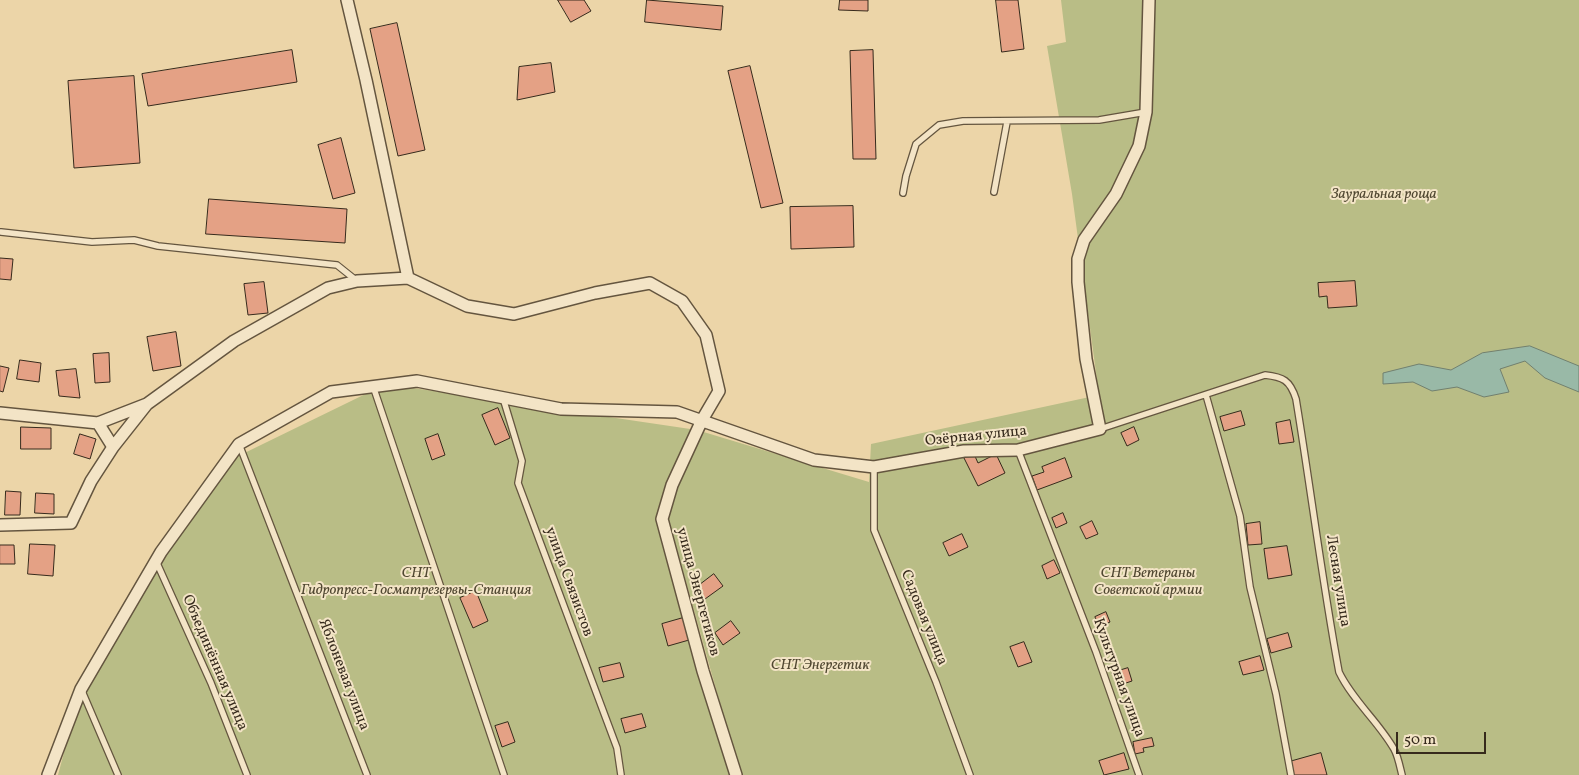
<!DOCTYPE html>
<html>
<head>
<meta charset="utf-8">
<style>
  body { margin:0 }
  #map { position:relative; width:1579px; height:775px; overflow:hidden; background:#ecd5a8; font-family:Vollkorn,serif }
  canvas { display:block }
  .scale { position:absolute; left:1396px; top:732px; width:90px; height:22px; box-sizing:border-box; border:2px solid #362a1c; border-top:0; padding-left:6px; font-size:15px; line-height:18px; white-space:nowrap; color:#362a1c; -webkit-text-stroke:4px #f3e4c6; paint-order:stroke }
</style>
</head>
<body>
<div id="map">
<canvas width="1579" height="775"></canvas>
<div class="scale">50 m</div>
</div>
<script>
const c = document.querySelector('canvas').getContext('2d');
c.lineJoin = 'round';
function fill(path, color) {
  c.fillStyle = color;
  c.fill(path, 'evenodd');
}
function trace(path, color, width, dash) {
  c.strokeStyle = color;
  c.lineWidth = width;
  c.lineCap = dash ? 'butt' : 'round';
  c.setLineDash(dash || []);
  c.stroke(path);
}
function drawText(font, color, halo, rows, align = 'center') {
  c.font = font + ' Vollkorn,serif';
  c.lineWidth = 4;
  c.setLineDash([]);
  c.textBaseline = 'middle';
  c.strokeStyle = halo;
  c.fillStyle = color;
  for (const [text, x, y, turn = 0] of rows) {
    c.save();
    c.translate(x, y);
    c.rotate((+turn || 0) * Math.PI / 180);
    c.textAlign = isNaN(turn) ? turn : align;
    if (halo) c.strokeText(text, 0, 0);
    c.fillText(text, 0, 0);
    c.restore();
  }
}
fill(new Path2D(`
  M 1061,0 L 1579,0 L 1579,775 L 740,775 L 666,510 L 662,519 L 738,775 L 58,775 L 81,689 L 226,462 L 386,384 L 697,430 L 869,482 L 871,444 L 1099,395 L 1072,194 L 1047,46 L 1066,42 Z`), '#b9bd86');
const water = new Path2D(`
  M 1530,346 L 1579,366 L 1579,392 L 1545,378 L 1525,361 L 1500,369 L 1509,392 L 1484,397 L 1457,387 L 1432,391 L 1413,382 L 1383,384 L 1383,373 L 1419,364 L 1451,370 L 1482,353 Z`);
fill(water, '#99b9a7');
trace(water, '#71806f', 1);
const building = new Path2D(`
  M 558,0 L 584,0 L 591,11 L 571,22 Z
  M 647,0 L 723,6 L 721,30 L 645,22 Z
  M 840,0 L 868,0 L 868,11 L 839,10 Z
  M 996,0 L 1018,0 L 1024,49 L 1002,52 Z
  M 397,23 L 425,150 L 398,156 L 370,29 Z
  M 292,50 L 297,82 L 148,106 L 142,74 Z
  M 873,50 L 876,159 L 853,159 L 850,51 Z
  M 551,63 L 555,92 L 517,100 L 519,67 Z
  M 750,66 L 783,203 L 761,208 L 728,71 Z
  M 134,76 L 140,163 L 74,168 L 68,81 Z
  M 341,138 L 355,193 L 333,199 L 318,145 Z
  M 209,199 L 347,209 L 345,243 L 206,234 Z
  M 853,206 L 854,247 L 791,249 L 790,207 Z
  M 0,258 L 13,259 L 11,280 L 0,279 Z
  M 1355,281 L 1357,306 L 1328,308 L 1327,296 L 1319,297 L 1318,283 Z
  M 264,282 L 268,313 L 248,315 L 244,284 Z
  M 176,332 L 181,366 L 153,371 L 147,337 Z
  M 109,353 L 110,382 L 95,383 L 93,354 Z
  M 20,360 L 41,363 L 39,382 L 17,379 Z
  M 0,366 L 9,368 L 3,392 L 0,391 Z
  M 76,369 L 80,398 L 59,396 L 56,371 Z
  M 498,408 L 510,438 L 495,445 L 482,415 Z
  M 1241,411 L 1245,425 L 1224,431 L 1220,417 Z
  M 1290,420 L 1294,442 L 1279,444 L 1276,423 Z
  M 21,427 L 51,428 L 51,449 L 21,449 Z
  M 1134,427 L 1139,440 L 1127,446 L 1121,433 Z
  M 80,434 L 96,439 L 90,459 L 74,454 Z
  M 438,434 L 445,455 L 432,460 L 425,439 Z
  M 974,454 L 978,463 L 996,454 L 1005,473 L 978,486 L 964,458 Z
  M 1065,458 L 1072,477 L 1037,490 L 1032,476 L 1044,472 L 1042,467 Z
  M 6,491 L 21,492 L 20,515 L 5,515 Z
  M 36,493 L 54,494 L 54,514 L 35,513 Z
  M 1063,513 L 1067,523 L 1056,528 L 1052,518 Z
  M 1092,521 L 1098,534 L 1086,539 L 1080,527 Z
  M 1260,522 L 1262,544 L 1248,545 L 1246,524 Z
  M 962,534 L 968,547 L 949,556 L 943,543 Z
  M 30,544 L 55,545 L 53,576 L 28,574 Z
  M 0,545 L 14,545 L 15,564 L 0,564 Z
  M 1287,546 L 1292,575 L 1268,579 L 1264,549 Z
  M 1054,560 L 1060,573 L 1047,579 L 1042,566 Z
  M 714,574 L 723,586 L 705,599 L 697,587 Z
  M 476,591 L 488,621 L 473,628 L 460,598 Z
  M 1106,612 L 1110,622 L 1099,627 L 1095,617 Z
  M 683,618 L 689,640 L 668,646 L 662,624 Z
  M 731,621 L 740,633 L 723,645 L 715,633 Z
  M 1288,633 L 1292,647 L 1271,653 L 1267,639 Z
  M 1024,642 L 1032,662 L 1018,667 L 1010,647 Z
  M 1260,656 L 1264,670 L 1243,675 L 1239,662 Z
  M 620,663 L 624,677 L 603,682 L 599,668 Z
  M 1128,668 L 1132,681 L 1117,686 L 1112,673 Z
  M 642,714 L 646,727 L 625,733 L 621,719 Z
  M 508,722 L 515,742 L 502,747 L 495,726 Z
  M 1152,738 L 1154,746 L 1143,748 L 1144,752 L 1135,754 L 1133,742 Z
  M 1124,753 L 1129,769 L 1104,775 L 1099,761 Z
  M 1321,753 L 1327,775 L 1293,775 L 1289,762 Z`);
fill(building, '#e4a185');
trace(building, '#362a1c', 1);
const lane = new Path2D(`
  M 994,192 L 1007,122
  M 903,193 L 906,176 L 916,144 L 939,125 L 963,121 L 1099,120 L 1146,112
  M 1,232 L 92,242 L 134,240 L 158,246 L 337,265 L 357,281
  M 373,386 L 504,775
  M 1206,395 L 1240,516 L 1250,587 L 1276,694 L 1291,775
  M 503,398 L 522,461 L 518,483 L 617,748 L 621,775
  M 1100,429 L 1265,375 C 1283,377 1290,380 1296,399 C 1311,490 1322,581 1339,672 C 1353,701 1378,721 1394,749 C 1398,756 1400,767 1402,775
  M 239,444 L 367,775
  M 1018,450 L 1096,652 L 1139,775
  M 874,467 L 874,530 L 936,682 L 970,775
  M 156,561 L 211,683 L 247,775
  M 82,691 L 118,775`);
const street = new Path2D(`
  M 347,0 L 366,80 L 408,278
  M 0,413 L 98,423 L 147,404
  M 113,447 L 147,404 L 234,341 L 328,288 L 357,281 L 408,278 L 467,306 L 514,314 L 595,293 L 650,283 L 682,301 L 706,335 L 719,391 L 702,420 L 672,485 L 662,519 L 703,671 L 736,775
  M 0,525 L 71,523 L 91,481 L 113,447 L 98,423
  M 48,775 L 81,689 L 161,552 L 239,444 L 331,392 L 417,381 L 561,409 L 677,412 L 814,460 L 874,467 L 964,451 L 1018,450 L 1100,429 L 1086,359 L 1078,282 L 1078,259 L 1084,240 L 1116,194 L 1139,146 L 1146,112 L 1149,0`);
trace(lane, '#64553f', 8);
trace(street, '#64553f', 14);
trace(lane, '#f3e4c6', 5.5);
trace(street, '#f3e4c6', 11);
drawText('italic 15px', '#504731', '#f3e4c6', [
  ["Зауральная роща",1384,195],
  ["СНТ",416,574],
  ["Гидропресс-Госматрезервы-Станция",416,591],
  ["СНТ Ветераны",1148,574],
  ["Советской армии",1148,591],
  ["СНТ Энергетик",820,666]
]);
drawText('15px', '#362a1c', '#f3e4c6', [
  ["Озёрная улица",976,437,-6],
  ["Лесная улица",1337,581,81],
  ["улица Связистов",568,582,70],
  ["улица Энергетиков",697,592,75],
  ["Садовая улица",923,618,68],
  ["Объединённая улица",214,663,67],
  ["Яблоневая улица",343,675,69],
  ["Культурная улица",1118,678,70]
]);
</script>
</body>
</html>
